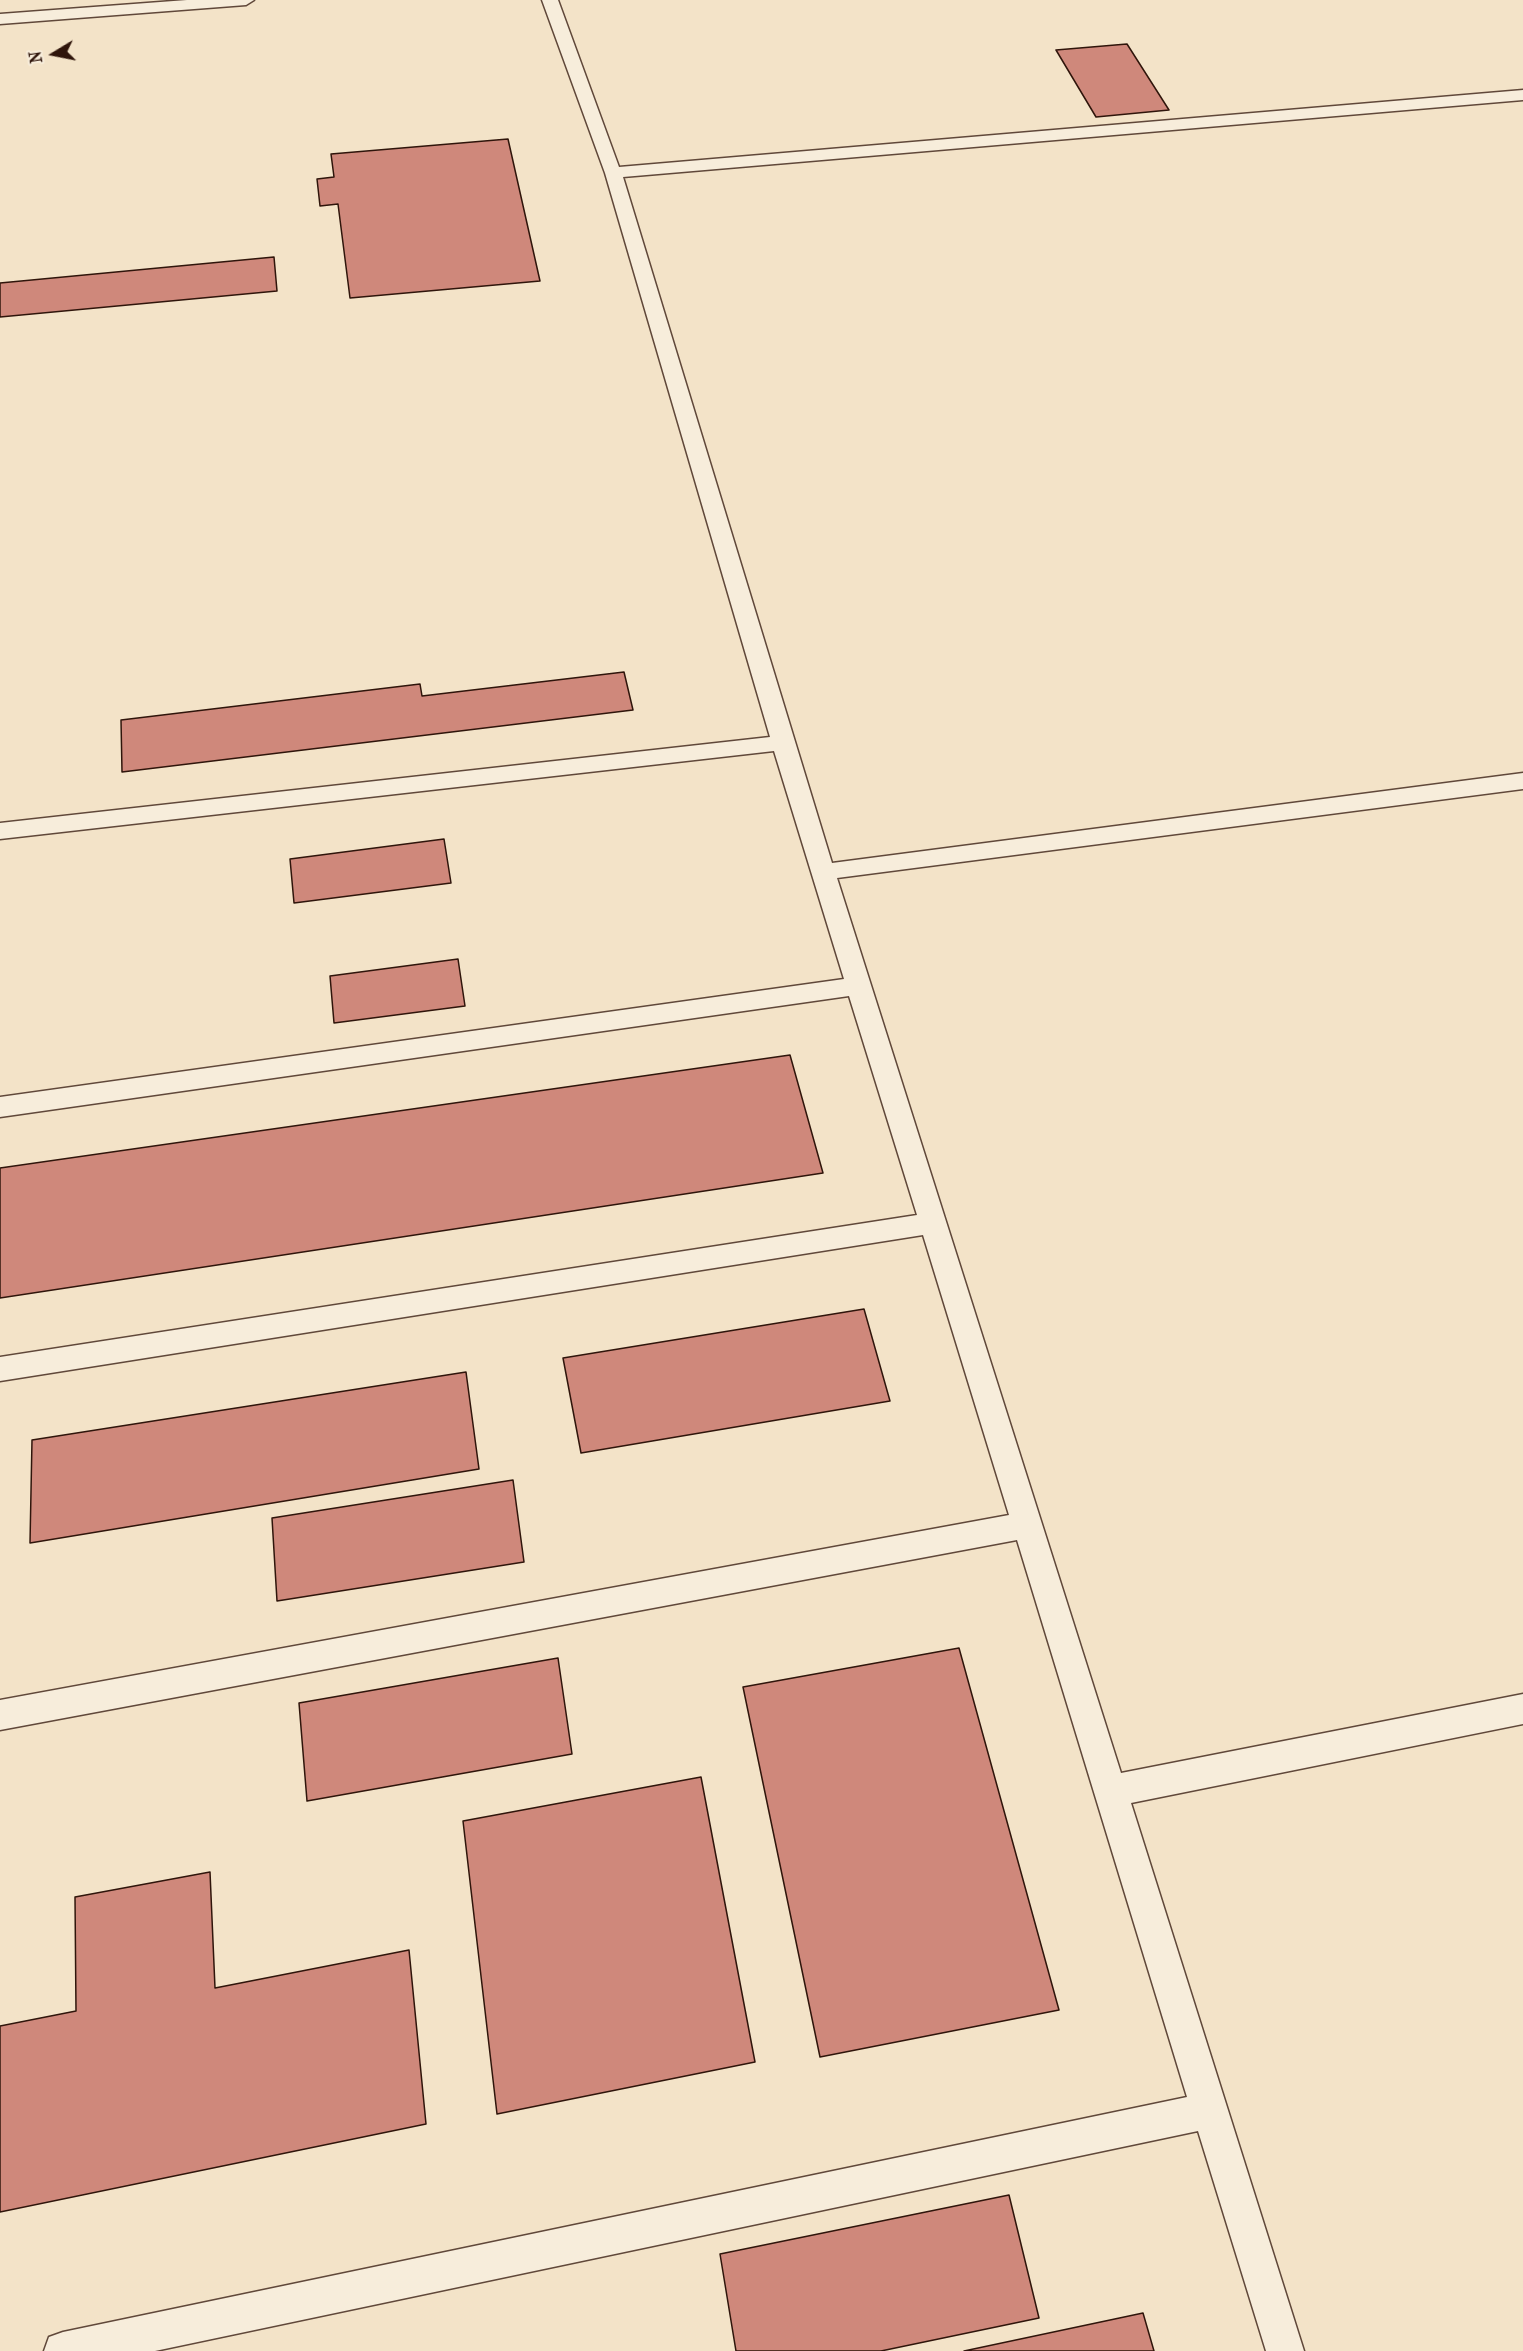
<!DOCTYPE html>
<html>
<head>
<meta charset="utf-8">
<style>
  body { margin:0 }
  #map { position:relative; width:1523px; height:2351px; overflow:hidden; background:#f3e3c8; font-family:"IM FELL French Canon",serif }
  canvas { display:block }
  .north { position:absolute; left:24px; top:24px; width:60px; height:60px; -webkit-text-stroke:4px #f7eddb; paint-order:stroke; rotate:260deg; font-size:16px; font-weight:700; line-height:24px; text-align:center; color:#2f150b }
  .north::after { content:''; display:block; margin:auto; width:21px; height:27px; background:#2f150b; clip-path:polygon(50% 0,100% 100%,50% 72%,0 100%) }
</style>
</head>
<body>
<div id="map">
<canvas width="1523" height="2351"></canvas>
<div class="north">N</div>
</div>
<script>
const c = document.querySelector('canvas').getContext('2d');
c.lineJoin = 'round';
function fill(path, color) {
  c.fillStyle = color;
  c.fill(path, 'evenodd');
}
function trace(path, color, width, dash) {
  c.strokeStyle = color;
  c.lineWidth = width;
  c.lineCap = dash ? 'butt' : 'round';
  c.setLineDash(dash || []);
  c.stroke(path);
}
const building = new Path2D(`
  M 1127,44 L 1169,110 L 1096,117 L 1056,50 Z
  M 508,139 L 540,281 L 350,298 L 338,204 L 320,206 L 317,179 L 334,177 L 331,154 Z
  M 274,257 L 277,291 L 0,317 L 0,283 Z
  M 624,672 L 633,710 L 122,772 L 121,720 L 420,684 L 422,696 Z
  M 444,839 L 451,883 L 294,903 L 290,859 Z
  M 458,959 L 465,1006 L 334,1023 L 330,976 Z
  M 790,1055 L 823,1173 L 0,1298 L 0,1168 Z
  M 864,1309 L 890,1401 L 581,1453 L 563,1358 Z
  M 466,1372 L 479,1469 L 30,1543 L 32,1440 Z
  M 513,1480 L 524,1562 L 277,1601 L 272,1518 Z
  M 959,1648 L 1059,2010 L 820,2057 L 743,1687 Z
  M 558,1658 L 572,1754 L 307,1801 L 299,1703 Z
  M 701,1777 L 755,2062 L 497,2114 L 463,1821 Z
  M 210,1872 L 215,1988 L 409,1950 L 426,2124 L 0,2212 L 0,2026 L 76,2011 L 75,1897 Z
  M 1009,2195 L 1039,2318 L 881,2351 L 736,2351 L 720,2254 Z
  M 1143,2313 L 1154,2351 L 964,2351 Z`);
fill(building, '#cf887b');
trace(building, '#2f150b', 1.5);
const service = new Path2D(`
  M 187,0 L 254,0 L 246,5 L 0,24 L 0,14 Z
  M 542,0 L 558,0 L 619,167 L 1523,90 L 1523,100 L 623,177 L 832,863 L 1523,773 L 1523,789 L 837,878 L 1121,1773 L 1523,1694 L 1523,1724 L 1131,1803 L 1304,2351 L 1266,2351 L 1198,2131 L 155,2351 L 44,2351 L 49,2337 L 63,2332 L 1187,2097 L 1017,1540 L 0,1730 L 0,1700 L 1009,1515 L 923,1235 L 0,1381 L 0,1357 L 917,1215 L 849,996 L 0,1117 L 0,1097 L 844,979 L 774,751 L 0,839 L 0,823 L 770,737 L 605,173 Z`);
trace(service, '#60483a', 3);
fill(service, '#f7eddb');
</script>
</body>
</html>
